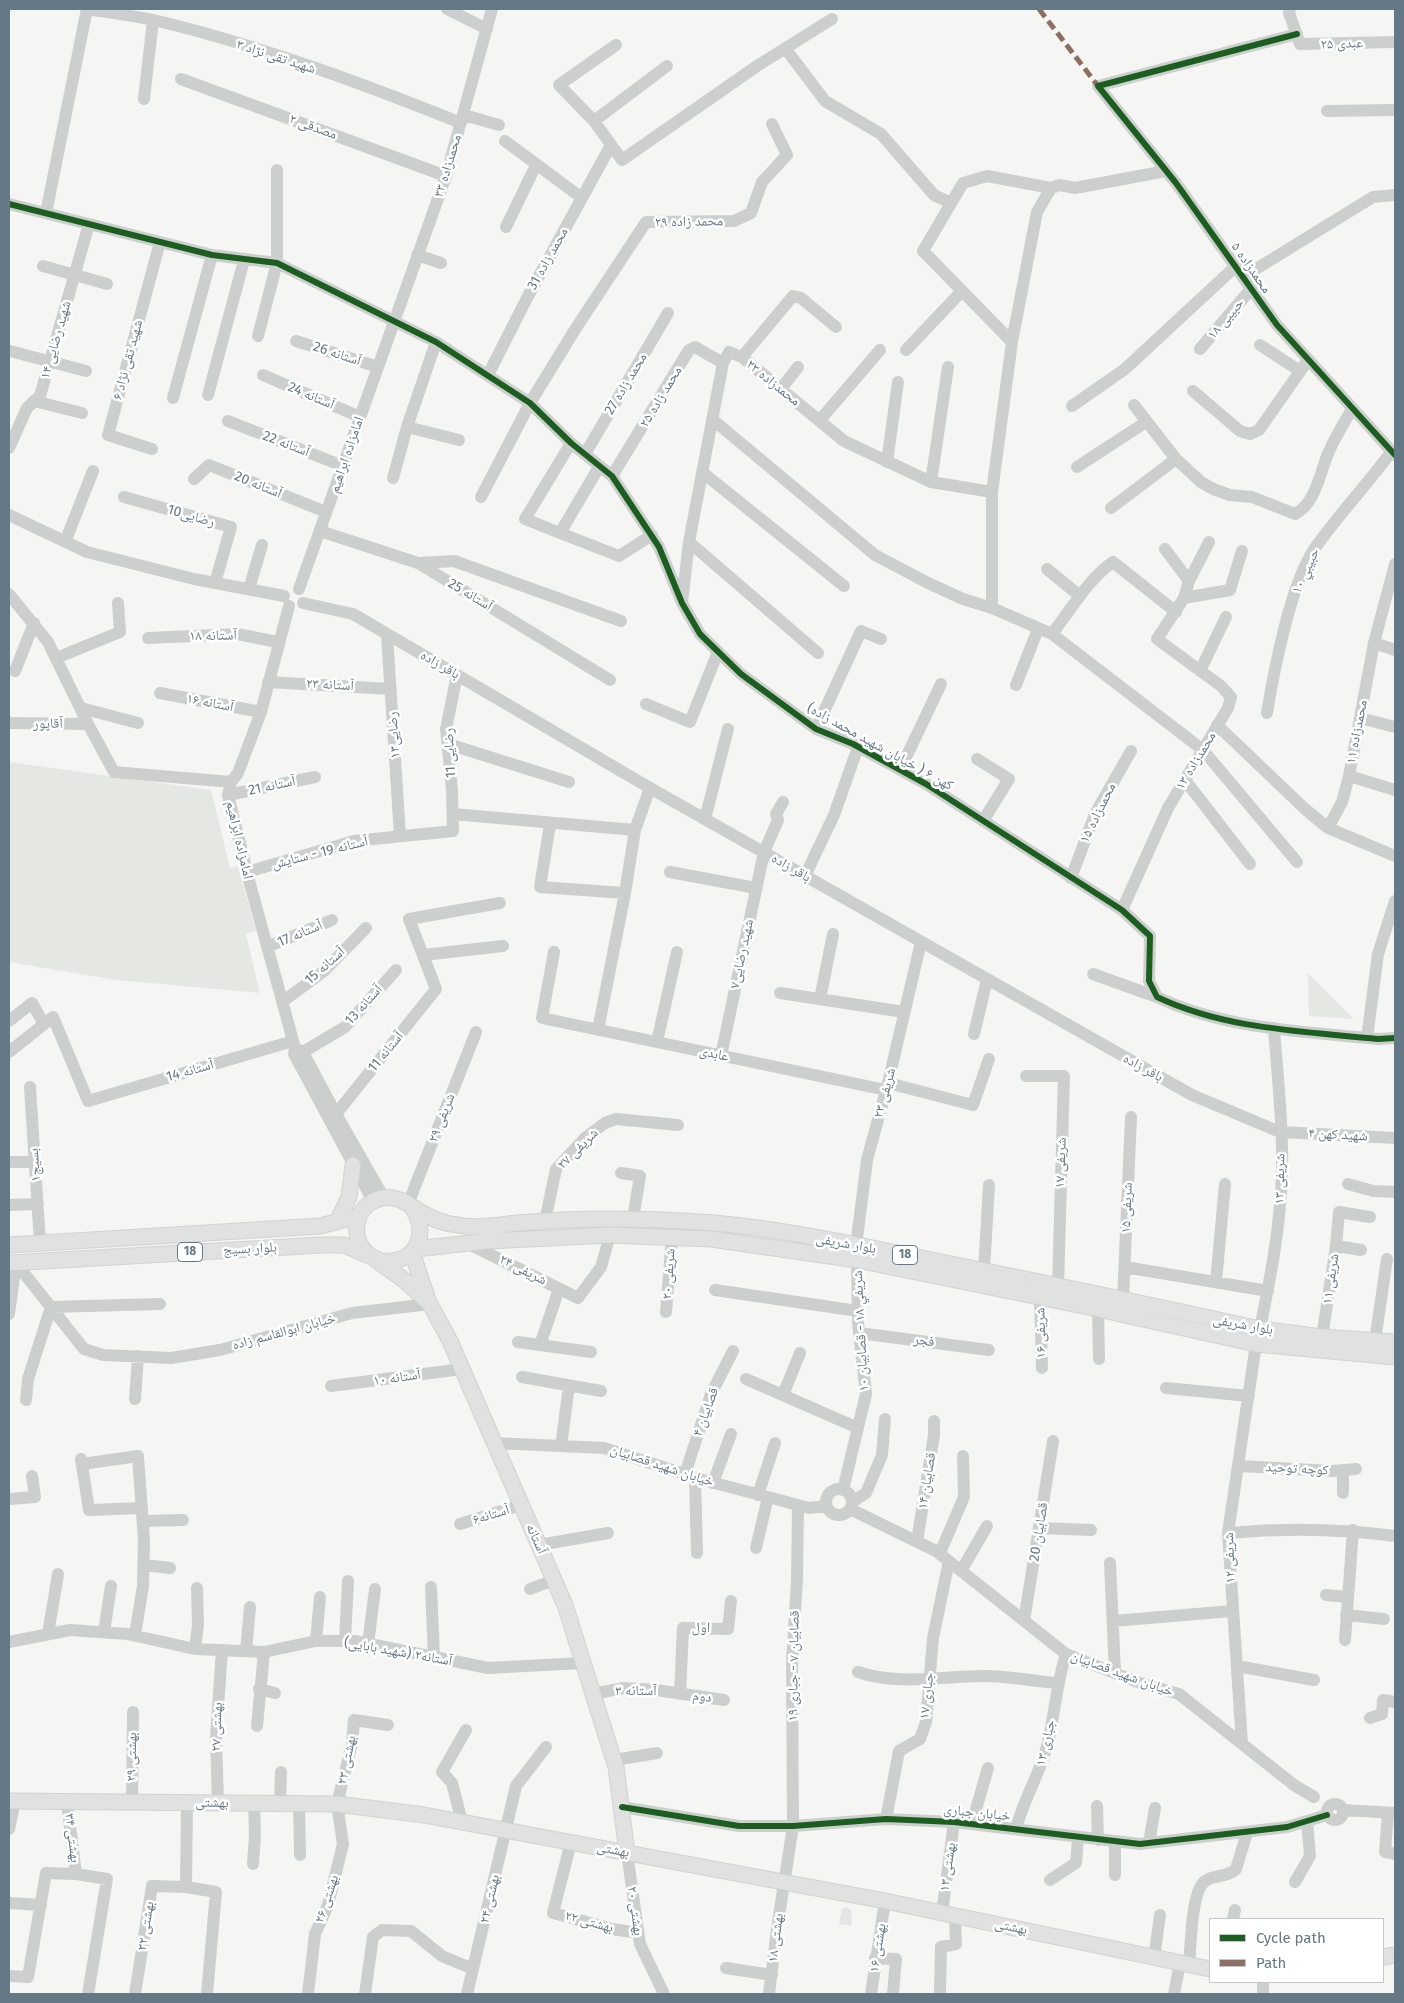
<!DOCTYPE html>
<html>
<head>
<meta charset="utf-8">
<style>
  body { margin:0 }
  #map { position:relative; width:1404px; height:2003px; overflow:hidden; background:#f5f5f4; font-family:"Fira Sans",sans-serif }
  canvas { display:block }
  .frame { position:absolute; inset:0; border:10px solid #647885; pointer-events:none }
  .legend { position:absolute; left:1209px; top:1918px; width:175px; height:65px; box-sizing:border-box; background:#fff; border:1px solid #c1c9ce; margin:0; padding:6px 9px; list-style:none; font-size:15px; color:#647885 }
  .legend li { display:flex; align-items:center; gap:10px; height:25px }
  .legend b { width:25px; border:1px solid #c1c9ce }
</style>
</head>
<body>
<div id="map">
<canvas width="1404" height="2003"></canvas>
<div class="frame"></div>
<ul class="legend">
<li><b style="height:6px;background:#1b5e20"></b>Cycle path</li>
<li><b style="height:6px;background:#8d6e63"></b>Path</li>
</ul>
</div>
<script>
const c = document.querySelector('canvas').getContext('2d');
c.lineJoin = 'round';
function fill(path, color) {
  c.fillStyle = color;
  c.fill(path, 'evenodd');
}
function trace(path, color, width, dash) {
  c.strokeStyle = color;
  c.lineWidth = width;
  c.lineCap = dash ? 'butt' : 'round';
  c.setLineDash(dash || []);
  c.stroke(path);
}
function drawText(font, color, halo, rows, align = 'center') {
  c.font = font + ' "Fira Sans","Noto Naskh Arabic",sans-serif';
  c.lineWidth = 5;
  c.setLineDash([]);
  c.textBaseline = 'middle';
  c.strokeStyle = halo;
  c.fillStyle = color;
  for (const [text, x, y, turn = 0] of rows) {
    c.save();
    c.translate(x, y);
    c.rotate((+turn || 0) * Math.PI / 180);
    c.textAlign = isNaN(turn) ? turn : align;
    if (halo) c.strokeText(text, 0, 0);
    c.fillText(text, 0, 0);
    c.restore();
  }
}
fill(new Path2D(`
  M 847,1907 L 852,1912 L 851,1926 L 839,1924 L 842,1909 Z`), '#e4e5e5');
fill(new Path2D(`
  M 9,762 L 211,790 L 230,868 L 238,866 L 256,931 L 246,934 L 260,993 L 116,980 L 9,962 Z
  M 1308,973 L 1354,1019 L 1309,1016 Z`), '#e5e8e2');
const major = new Path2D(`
  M 413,1209 C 425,1228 422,1254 397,1260 C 373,1267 351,1245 358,1220 C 363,1202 383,1193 400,1200 C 410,1203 418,1212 428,1216 C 437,1221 448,1224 458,1225 C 476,1229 498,1225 517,1223 C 583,1217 648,1218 714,1223 C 792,1230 870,1248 946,1263 C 1051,1284 1156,1306 1260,1329 L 1322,1337 L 1395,1342
  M 337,1222 L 349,1197 L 353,1165
  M 9,1245 L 320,1226 L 359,1216
  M 415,1249 L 488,1241 L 610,1235 L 711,1239 L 857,1260 L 1098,1309 L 1256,1344 L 1395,1357
  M 412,1252 L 429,1303
  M 376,1260 L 404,1280 L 430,1304 L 450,1341 L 565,1605 L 616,1767 L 627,1853
  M 9,1263 L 321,1245 L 344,1245 L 367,1255
  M 9,1801 L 337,1804 L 424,1815 L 885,1901 L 1210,1969
  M 1383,1957 L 1395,1955`);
trace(major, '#d1d2d2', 17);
trace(new Path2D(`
  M 87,9 C 111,13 138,16 162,22 C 264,47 364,84 461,123
  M 447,9 L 487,29
  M 1290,9 L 1289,13 L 1300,44 L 1395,42
  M 1297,34 L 1098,86 L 1176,183 L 1277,325 L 1395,455
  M 616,45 L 559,85 L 594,121 L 622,160 L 757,66 L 832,19
  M 785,48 L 825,101 L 881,134 L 934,195 L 951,203
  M 181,79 L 446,176
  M 144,99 L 153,20
  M 1327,111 L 1395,110
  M 464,115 L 499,125
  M 594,121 L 667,66
  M 505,141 L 582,198
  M 9,204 L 212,255 L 277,263 L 436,342 L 530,403 L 571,443 L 612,476 L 659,547 L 682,603 L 700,634 L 741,674 L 816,729 L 853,744 L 926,784 L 1122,910 L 1150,936 L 1149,981 L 1157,997 C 1227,1030 1303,1031 1378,1039 L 1395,1038
  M 46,213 L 87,9
  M 506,227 L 536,165
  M 417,255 L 441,263
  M 43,266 L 107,284
  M 1243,277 L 1373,197 L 1395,195
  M 258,336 L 277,263 L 277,170
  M 296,341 L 378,367
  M 1012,342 L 923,251 L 963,183 L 987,176 L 1051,188
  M 1260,345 L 1300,371
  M 1200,349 L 1251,289
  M 906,350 L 962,291
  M 10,351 L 86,371
  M 742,357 L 793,296 L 801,298 L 836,327
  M 263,375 L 360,417
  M 488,375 L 527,298 L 611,145
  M 781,389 L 798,367
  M 1193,391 L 1240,431 L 1250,434 L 1259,430 L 1308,360
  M 208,395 L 244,260
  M 173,398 L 212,255
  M 34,401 L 82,413
  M 1134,405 L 1176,459
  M 1072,406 L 1125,369 L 1235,267
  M 712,419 L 875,555 L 928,583 L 963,599 L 992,608
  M 820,420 L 880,350
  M 228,421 L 343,466
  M 407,427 L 459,440
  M 571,443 L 525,519 L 560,533 L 599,467
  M 9,448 L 27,408 L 40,396 L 89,224
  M 152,449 L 108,435 L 160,242
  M 585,454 L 668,313
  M 887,462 L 898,382
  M 1077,467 L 1146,422
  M 702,472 L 844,586
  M 612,476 L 689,350 L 695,347 L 723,363
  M 393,478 L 407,427 L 436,342
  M 194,479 L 209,465 L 326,512
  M 931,482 L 948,367
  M 124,497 L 231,527 L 215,583
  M 481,497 L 530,403 L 576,328 L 646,222 L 734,221 L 751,213 L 762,182 L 787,155 L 772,124
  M 1111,508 L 1176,459 L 1201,482 L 1213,489 L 1230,495 L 1252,497 L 1295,514 C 1318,502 1320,468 1331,447 C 1337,434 1345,421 1352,409
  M 9,515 L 87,552 L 194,579 L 284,596
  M 320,531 L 418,563 L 610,680
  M 560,533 L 619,556 L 652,535
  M 65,542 L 93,471
  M 689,542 L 818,653
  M 1165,549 L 1189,581
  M 418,563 L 454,561 L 621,621
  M 1395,564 L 1374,643 L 1349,776 L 1342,802 L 1328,828 L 1395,856
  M 1047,569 L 1080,596
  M 249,589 L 262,545
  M 299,589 L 446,176 L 492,9
  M 9,594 L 48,642 L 88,724 L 114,772 L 231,782
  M 1184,598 L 1230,590 L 1242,551
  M 682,602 L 689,542 L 723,363 L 729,352 L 742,357 L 844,441 L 931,482 L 992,492
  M 303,603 L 353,614 L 650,788 L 1192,1095 L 1280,1132 L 1395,1138
  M 289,606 L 261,712 L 238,773 L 231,782 L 228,795 L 250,884 L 295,1048 L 294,1054 L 373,1201
  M 1176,612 L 1113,562 C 1090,577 1069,612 1052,634 L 1203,750 L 1297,862
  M 1052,634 L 992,608 L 992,492 L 1012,342 L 1037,212 L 1051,188 L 1060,185 L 1075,188 L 1166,171
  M 387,635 L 400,836
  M 148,638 L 237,634 L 278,642
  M 1374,643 L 1395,650
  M 56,658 L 120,632 L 118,603
  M 15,671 L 34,623
  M 1200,671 L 1226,617
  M 268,682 L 391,689
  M 1016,685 L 1038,629
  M 160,693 L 261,712
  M 646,704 L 690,722 L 718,652
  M 81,708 L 138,723
  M 1267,713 C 1274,670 1291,582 1315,548 C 1338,515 1367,485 1391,452
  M 1360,718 L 1395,727
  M 9,723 L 88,724
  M 1217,725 L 1305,809 L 1328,828
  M 816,729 L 861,631 L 881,639
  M 448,744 L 569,782
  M 977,759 L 1009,779 L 983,821
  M 900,770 L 941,684
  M 1349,776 L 1395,790
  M 1185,780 L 1250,864
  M 228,795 L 315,777
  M 453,814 L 635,830
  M 705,819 L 728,729
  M 550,824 L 540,887 L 625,893
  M 247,872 L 354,841 L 453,831 L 452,790 L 446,729 L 457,675
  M 670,872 L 756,888
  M 805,876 L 834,815 L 858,747
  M 1071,878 L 1095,814 L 1131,751
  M 1122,910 L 1168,808 L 1228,708 L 1231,697 L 1221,686 L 1157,639 L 1184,598 L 1189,581 L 1209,542
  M 267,947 L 332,920
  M 554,952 L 542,1018 L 886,1090
  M 423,955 L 503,946
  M 1093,974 L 1157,997
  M 780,993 L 904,1012
  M 820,999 L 833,934
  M 282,1002 L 324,971 L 366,928
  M 9,1021 L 32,1003 L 44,1024
  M 598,1030 L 625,893 L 635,830 L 650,788
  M 974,1034 L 987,980
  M 1367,1038 L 1378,954 L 1395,901
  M 657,1042 L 677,952
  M 295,1048 L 303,1052 L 336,1114 L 384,1198
  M 9,1052 L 53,1017 L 88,1101 L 293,1041
  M 303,1052 L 345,1027 L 396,970
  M 721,1056 L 764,852 L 778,820 L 776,814 L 783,802
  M 1026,1076 L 1064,1076 L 1058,1287
  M 888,1083 L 973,1105 L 989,1059
  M 30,1087 L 40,1243
  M 336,1114 L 436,989 L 409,919 L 500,903
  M 9,1162 L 35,1162
  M 621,1173 L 640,1176 L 633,1219
  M 1348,1184 L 1373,1191 L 1395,1192
  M 408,1204 L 476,1032
  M 9,1205 L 38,1204
  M 545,1221 L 556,1169 L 585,1138 L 605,1123 L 616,1119 L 678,1125
  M 467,1243 L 578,1298 L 601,1267 L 610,1235
  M 856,1246 L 867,1160 L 888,1083 L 921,942
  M 1336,1246 L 1339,1212 L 1370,1217
  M 1125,1267 L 1268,1291
  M 984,1271 L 989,1185
  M 1216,1282 L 1225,1184
  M 715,1290 L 858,1311
  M 1040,1298 L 1042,1368
  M 1123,1300 L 1131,1117
  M 51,1307 L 160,1304
  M 1098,1309 L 1099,1359
  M 666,1312 L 672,1237
  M 9,1314 L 16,1263 L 84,1349 L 103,1355 L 171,1358 L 220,1350 L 352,1313 L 430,1304
  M 1260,1329 C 1268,1288 1277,1246 1280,1204 C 1286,1146 1278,1086 1274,1028
  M 859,1333 L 989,1350
  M 1322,1337 L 1336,1246 L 1361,1250
  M 1375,1341 L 1387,1259
  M 518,1342 L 591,1352
  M 540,1345 L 559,1289
  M 522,1377 L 601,1391
  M 746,1379 L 858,1428
  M 331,1386 L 462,1369
  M 1166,1388 L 1249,1396
  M 783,1395 L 800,1353
  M 135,1399 L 138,1356
  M 26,1400 L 28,1379 L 51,1307
  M 494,1443 L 604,1448 L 703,1480 L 768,1497 L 809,1508 L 827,1506
  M 561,1446 L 569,1386
  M 81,1459 L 89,1510 L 142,1508
  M 82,1464 L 138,1456 L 144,1541 L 143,1586 L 135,1635
  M 1239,1466 L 1333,1471 L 1356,1469
  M 1343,1470 L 1343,1493
  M 685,1474 L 711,1394 L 733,1351
  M 695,1478 L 697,1553
  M 713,1483 L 731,1434
  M826 1502a13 13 0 1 1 26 0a13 13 0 1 1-26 0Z
  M 843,1490 L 866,1394 L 858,1322 L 857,1260
  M 758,1495 L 775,1443
  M 9,1499 L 35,1497 L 32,1476
  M 852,1502 L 866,1493 L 882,1455 L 885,1419
  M 850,1509 L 936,1551 L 1066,1654 L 1140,1683 L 1179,1694 L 1294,1785 L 1314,1797
  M 143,1521 L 183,1520
  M 460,1524 L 521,1505
  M 1040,1528 L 1091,1530
  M 1228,1533 C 1284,1528 1340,1529 1395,1536
  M 917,1541 L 934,1435 L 934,1421
  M 539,1545 L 608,1533
  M 756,1548 L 768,1497
  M 940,1553 L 964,1497 L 963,1456
  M 1110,1563 L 1115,1672
  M 144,1565 L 170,1568
  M 961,1571 L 987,1526
  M 431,1587 L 434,1657
  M 530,1589 L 554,1580
  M 1326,1595 L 1347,1597
  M 1346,1615 L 1384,1619
  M 1024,1621 L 1053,1441
  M 1113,1621 L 1232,1611
  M 104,1632 L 111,1586
  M 48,1634 L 58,1574
  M 1345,1640 L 1353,1530
  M 316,1641 L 320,1597
  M 345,1641 L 348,1581
  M 9,1642 L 70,1630 L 127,1634 L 195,1649 L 264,1652 L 316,1641 L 355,1641 L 488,1668 L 582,1663
  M 368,1644 L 375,1589
  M 195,1649 L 198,1625 L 197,1588
  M 246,1651 L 250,1607
  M 1237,1666 L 1314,1680
  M 858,1672 C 899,1686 942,1676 984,1676 C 1008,1676 1033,1681 1057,1683
  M 259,1689 L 275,1693
  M 592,1694 L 624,1688 L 656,1690 L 724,1700
  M 680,1694 L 683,1628 L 728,1629 L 731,1601
  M 1370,1718 L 1382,1714 L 1383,1700 L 1395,1702
  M 257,1726 L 264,1652
  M 1242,1744 L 1228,1533 L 1256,1344
  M 614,1760 L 657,1753
  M 67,1802 L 76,1874
  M 132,1802 L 133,1712
  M 218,1803 L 216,1737 L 222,1650
  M1327 1812a8 8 0 1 1 16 0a8 8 0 1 1-16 0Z
  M 280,1804 L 281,1772
  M 299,1804 L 300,1855
  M 1097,1806 L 1098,1840
  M 622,1807 L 739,1826 L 793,1826 L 886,1819 L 954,1822 L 1140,1844 L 1287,1827 L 1327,1815
  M 1343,1810 L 1395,1813
  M 1388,1813 L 1385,1852 L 1395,1854
  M 886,1819 L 899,1751 L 920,1739 L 926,1722 L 933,1638 L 949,1561
  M 462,1822 L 452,1783 L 442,1772 L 466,1730
  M 972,1823 L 988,1768
  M 9,1829 L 15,1801
  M 1016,1829 C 1024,1797 1042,1771 1049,1738 C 1055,1710 1057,1682 1066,1654
  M 571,1842 L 553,1913 L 612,1929 L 638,1933
  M 1115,1842 L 1115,1875
  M 1149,1843 L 1155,1808
  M 627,1853 L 640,1944 L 664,1994
  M 253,1864 L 255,1834 L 254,1803
  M 1050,1880 L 1076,1863 L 1078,1838
  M 1295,1882 L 1310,1856 L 1307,1822
  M 186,1887 L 216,1892 L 207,1994
  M 9,1903 L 41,1905
  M 942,1913 L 954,1822
  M 1233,1919 L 1235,1910
  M 875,1958 L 896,1959 L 893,1994
  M 1154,1958 L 1160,1915
  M 1189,1965 C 1191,1946 1191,1894 1204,1882 C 1213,1874 1227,1878 1236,1869 L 1247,1833
  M 726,1968 L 772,1975
  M 9,1976 L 28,1977 L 46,1873 L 76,1874 L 107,1879 L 88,1994
  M 940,1991 L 941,1947 L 956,1944 L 955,1916
  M 135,1994 L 152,1886 L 186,1887 L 187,1803
  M 308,1994 L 315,1934 L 328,1905 L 343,1844 L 337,1804 L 352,1744 L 354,1720 L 388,1725
  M 365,1994 L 373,1937 L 382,1930 L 411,1931 L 442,1956 L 473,1969
  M 467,1994 L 516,1786 L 546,1747
  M 769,1994 L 777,1929 L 793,1826 L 792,1662 L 797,1579 L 798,1505
  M 871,1994 L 885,1901
  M 1174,1994 L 1180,1963
  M 1263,1994 L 1263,1982`), '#cdcfcf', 12);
trace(major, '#e1e1e2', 15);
trace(new Path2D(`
  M 1039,9 L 1098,86`), '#8d6e63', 5, [10, 5]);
trace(new Path2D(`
  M 1297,34 L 1098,86 L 1176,183 L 1277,325 L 1395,455
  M 9,204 L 212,255 L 277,263 L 436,342 L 530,403 L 571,443 L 612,476 L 659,547 L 682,603 L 700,634 L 741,674 L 816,729 L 853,744 L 926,784 L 1122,910 L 1150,936 L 1149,981 L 1157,997 C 1227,1030 1303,1031 1378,1039 L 1395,1038
  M 622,1807 L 739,1826 L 793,1826 L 886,1819 L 954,1822 L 1140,1844 L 1287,1827 L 1327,1815`), '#1b5e20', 6);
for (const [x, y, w] of [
  [190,1252,25],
  [905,1255,25]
]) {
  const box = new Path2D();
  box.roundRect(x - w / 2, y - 9.5, w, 19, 4);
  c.fillStyle = '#fff';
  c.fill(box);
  trace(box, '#647885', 1);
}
drawText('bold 12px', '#647885', null, [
  ["18",190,1252],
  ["18",905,1255]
]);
drawText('14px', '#647885', '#fff', [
  ["عبدی ۲۵",1342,44,-2],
  ["شهید تقی نژاد ۳",276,57,18],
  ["مصدقی ۲",313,127,20],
  ["محمدزاده ۳۳",448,166,-73],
  ["محمد زاده ۲۹",689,222,-1],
  ["محمد زاده 31",548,259,-61],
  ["محمدزاده ۵",1251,268,55],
  ["حبیبی ۱۸",1226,319,-50],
  ["شهید رضایی ۱۴",56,340,-74],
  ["آستانه 26",337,354,18],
  ["شهید تقی نژاد ۶",128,360,-75],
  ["محمدزاده ۲۳",773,383,39],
  ["محمد زاده 27",626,384,-59],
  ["آستانه 24",311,396,23],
  ["محمد زاده ۲۵",661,397,-59],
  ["آستانه 22",286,444,21],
  ["امامزاده ابراهیم",347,455,-71],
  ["آستانه 20",258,485,22],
  ["رضایی10",191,516,16],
  ["حبيبي ١٠",1306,571,-66],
  ["آستانه 25",470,595,31],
  ["آستانه ۱۸",213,636,-1],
  ["باقر زاده",440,665,30],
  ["آستانه ۲۳",330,685,3],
  ["آستانه ۱۶",210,703,11],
  ["آقاپور",48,724,-1],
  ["محمدزاده ۱۱",1357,732,-79],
  ["رضایی۱۳",394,735,-94],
  ["کهن ۶ ( خیابان شهید محمد زاده)",880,747,29],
  ["رضایی 11",450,753,-93],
  ["محمدزاده ۱۳",1196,761,-59],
  ["آستانه 21",272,786,-12],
  ["محمدزاده ۱۵",1098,813,-64],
  ["امامزاده ابراهیم",239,840,77],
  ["آستانه 19 - ستایش",320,853,-14],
  ["باقر زاده",791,868,30],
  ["آستانه 17",300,934,-23],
  ["شهید رضایی۷",742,954,-78],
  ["آستانه 15",325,966,-42],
  ["آستانه 13",364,1005,-48],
  ["آستانه 11",386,1052,-51],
  ["عابدی",714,1054,12],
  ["باقر زاده",1143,1068,29],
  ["آستانه 14",190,1071,-16],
  ["شریفی ۲۳",885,1093,-75],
  ["شریفی ۲۹",442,1118,-69],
  ["شهید کهن ۴",1338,1135,3],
  ["شریفی ۲۷",578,1149,-45],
  ["شریفی ۱۷",1061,1163,-88],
  ["بسیج۱",35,1165,-94],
  ["شریفی ۱۳",1280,1179,-89],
  ["شریفی ۱۵",1127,1208,-88],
  ["بلوار شریفی",846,1244,10],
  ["بلوار بسیج",250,1249,-3],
  ["شریفی ۲۴",523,1270,27],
  ["شریفی ۲۰",669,1274,-86],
  ["شریفی ۱۱",1331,1279,-82],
  ["بلوار شریفی",1243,1325,10],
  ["شريفي ۱۸ - قصابیان ۱۰",861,1331,-93],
  ["خیابان ابوالقاسم زاده",284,1332,-15],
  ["شریفی ۱۶",1041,1333,-91],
  ["فجر",924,1341,8],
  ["آستانه ۱۰",397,1378,-8],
  ["قصابیان ۴",706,1412,-70],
  ["خیابان شهید قصابیان",662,1466,18],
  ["کوچه توحید",1297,1469,3],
  ["قصابیان ۱۴",927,1481,-81],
  ["آستانه۶",491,1515,-17],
  ["قصابیان 20",1039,1532,-81],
  ["آستانه",536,1539,66],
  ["شریفی ۱۲",1230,1558,-92],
  ["اول",701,1628,1],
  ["آستانه۲ (شهید بابایی)",398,1652,10],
  ["قصابيان ۷ - جباری ۱۹",794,1666,-89],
  ["خیابان شهید قصابیان",1122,1674,20],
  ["آستانه ۳",636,1691],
  ["جباری ۱۷",927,1696,-84],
  ["دوم",702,1697,7],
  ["بهشتی ۲۷",217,1727,-88],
  ["جباری ۱۳",1046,1743,-77],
  ["بهشتی ۲۹",132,1757,-89],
  ["بهشتی ۲۳",347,1760,-79],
  ["بهشتی",212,1803,1],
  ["خیابان جباری",977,1813,6],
  ["بهشتی ۳۴",72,1838,83],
  ["بهشتی",613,1850,11],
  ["بهشتی ۱۳",948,1867,-82],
  ["بهشتی ۲۶",327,1899,-72],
  ["بهشتی ۲۴",490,1899,-77],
  ["بهشتی ۲۰",635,1911,82],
  ["بهشتی ۲۲",589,1922,15],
  ["بهشتی ۳۲",146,1926,-81],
  ["بهشتی",1011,1927,12],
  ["بهشتی ۱۸",776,1938,-83],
  ["بهشتی ۱۶",878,1948,-81]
]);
</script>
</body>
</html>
